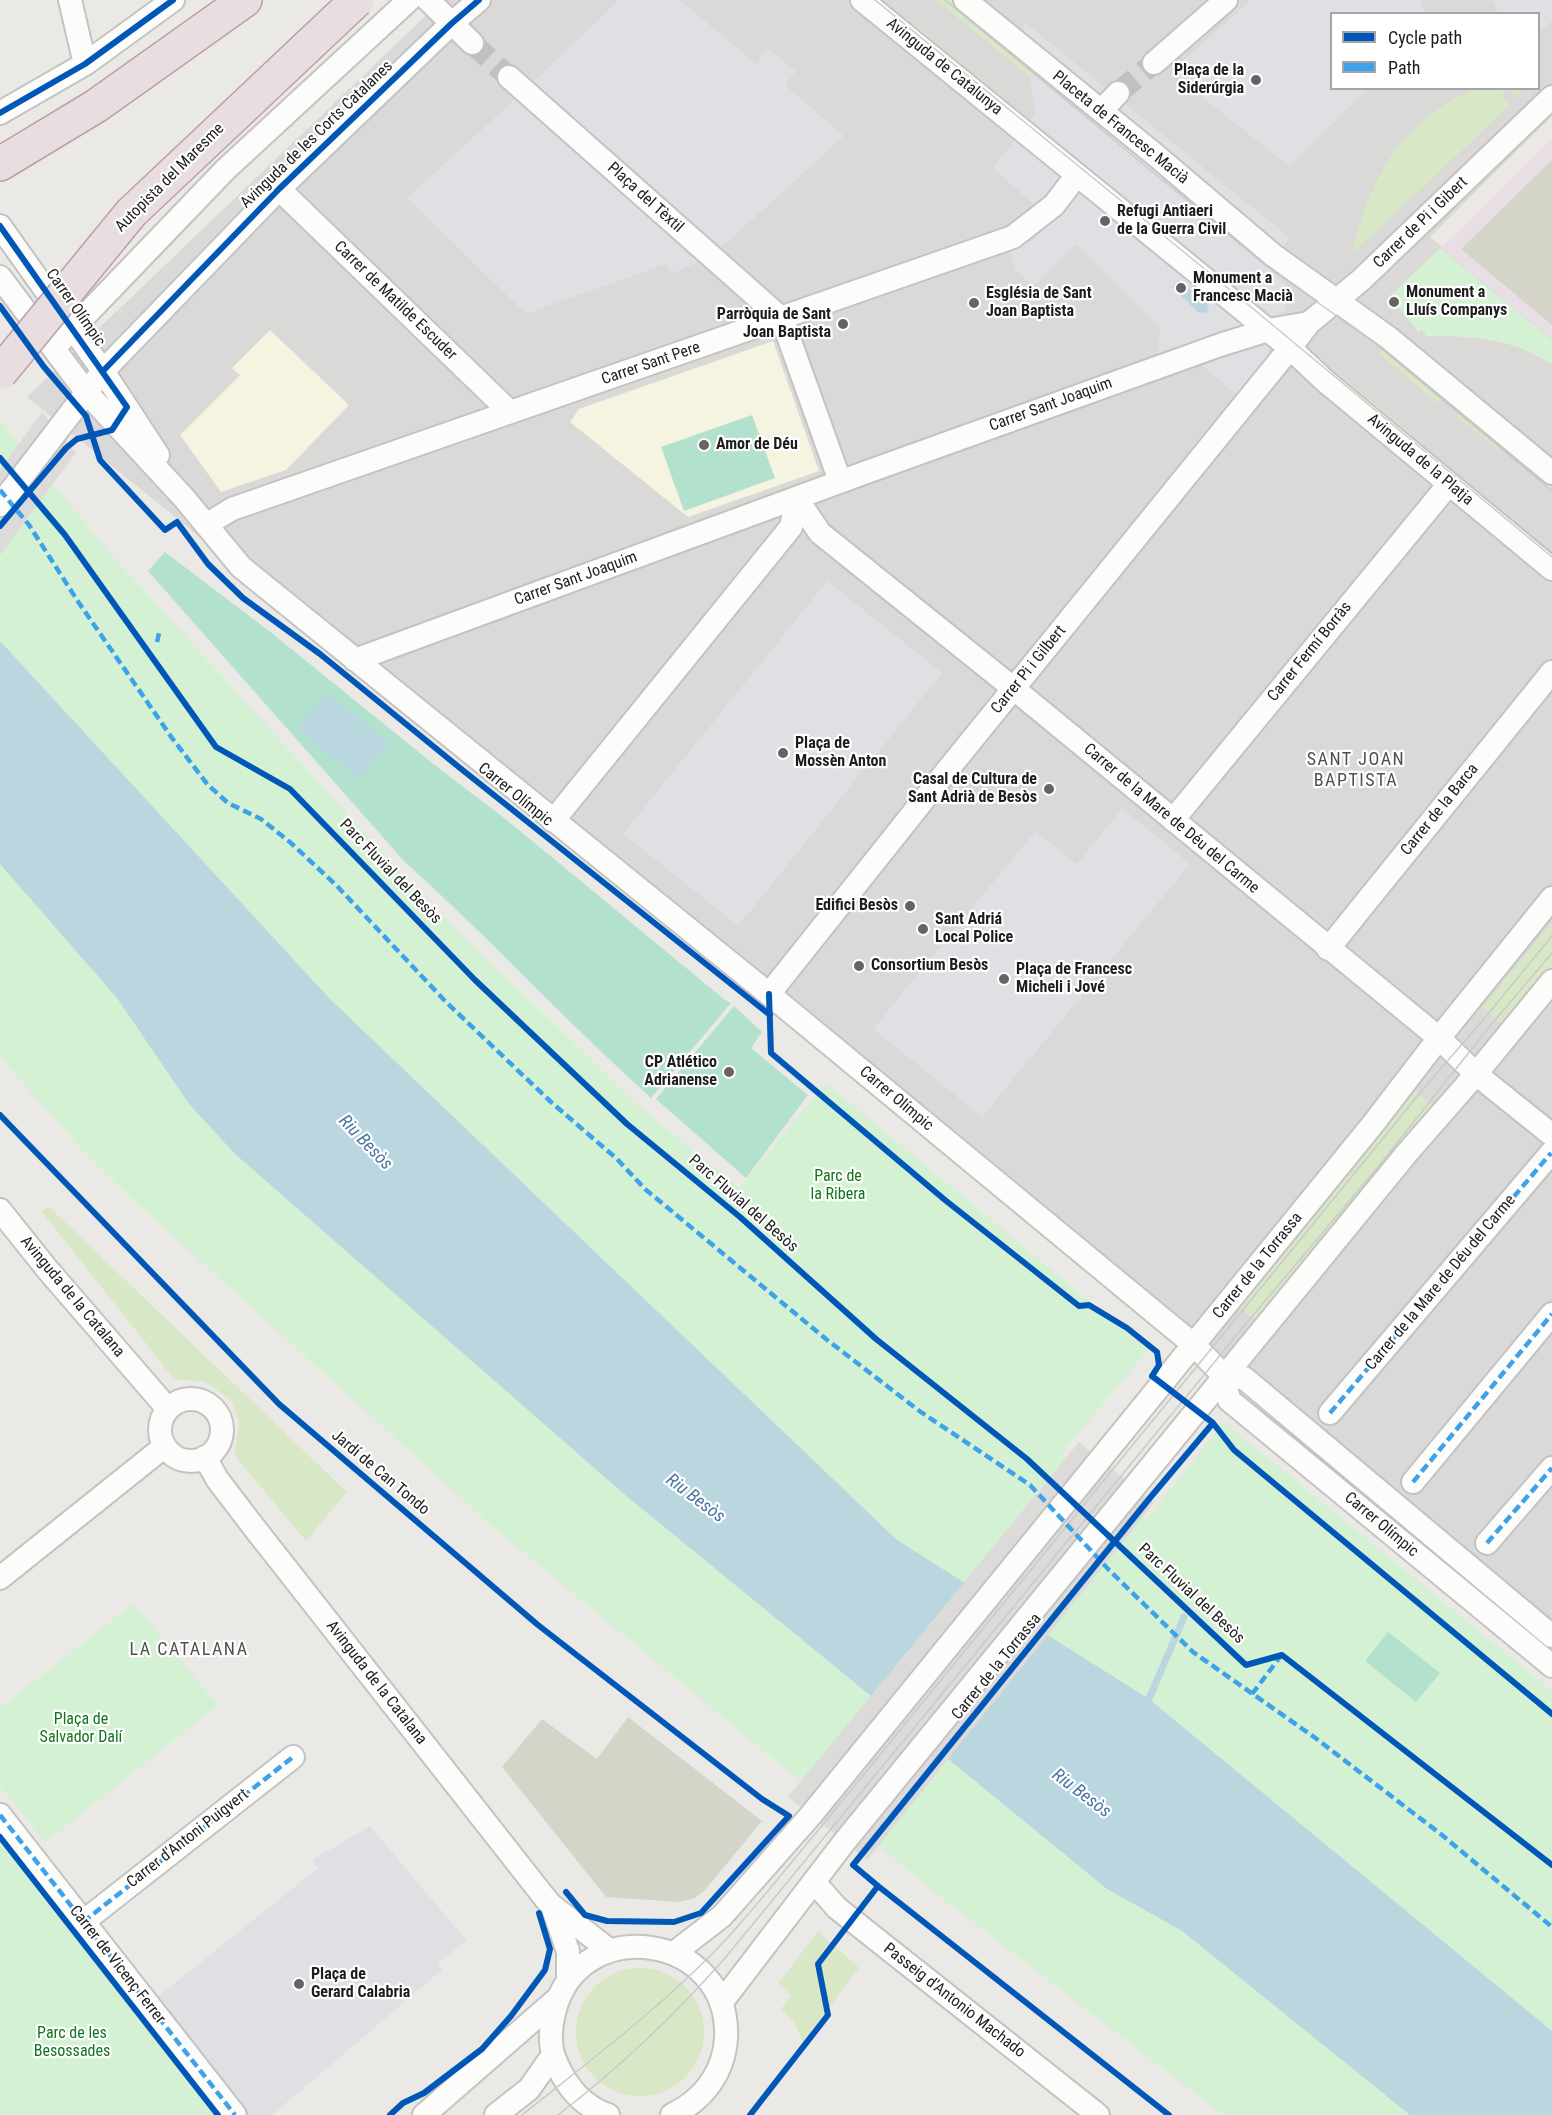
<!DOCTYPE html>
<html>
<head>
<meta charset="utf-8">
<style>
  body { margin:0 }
  #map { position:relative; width:1552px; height:2115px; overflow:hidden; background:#ebe9e6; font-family:"Roboto Condensed",sans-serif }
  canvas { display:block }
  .legend { position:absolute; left:1330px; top:12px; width:210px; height:78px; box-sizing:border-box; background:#fff; border:2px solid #a5a5a5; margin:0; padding:8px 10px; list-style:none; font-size:18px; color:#1d1d1d }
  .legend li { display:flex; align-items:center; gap:12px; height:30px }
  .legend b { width:30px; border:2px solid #a5a5a5 }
</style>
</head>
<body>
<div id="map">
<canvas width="1552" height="2115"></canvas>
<ul class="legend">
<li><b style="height:8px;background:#0057b8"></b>Cycle path</li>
<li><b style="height:8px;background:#3da2ea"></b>Path</li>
</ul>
</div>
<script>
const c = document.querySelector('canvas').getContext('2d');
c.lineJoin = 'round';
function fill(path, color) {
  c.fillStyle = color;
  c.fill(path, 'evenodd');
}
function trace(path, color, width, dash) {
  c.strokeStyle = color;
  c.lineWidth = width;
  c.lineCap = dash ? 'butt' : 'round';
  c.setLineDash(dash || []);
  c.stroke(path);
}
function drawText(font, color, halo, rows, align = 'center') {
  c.font = font + ' "Roboto Condensed",sans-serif';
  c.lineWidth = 4.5;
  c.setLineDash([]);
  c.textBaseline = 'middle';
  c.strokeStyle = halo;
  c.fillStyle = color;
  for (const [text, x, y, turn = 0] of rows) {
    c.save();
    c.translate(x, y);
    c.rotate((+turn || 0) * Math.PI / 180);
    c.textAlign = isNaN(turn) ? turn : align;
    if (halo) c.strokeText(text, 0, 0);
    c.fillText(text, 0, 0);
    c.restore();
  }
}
fill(new Path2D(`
  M 442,0 L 1552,0 L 1552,116 L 1430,237 L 1552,339 L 1552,1634 L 27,397 ZM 1332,14 L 1538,14 L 1538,88 L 1332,88 Z`), '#dad9d7');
fill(new Path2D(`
  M 1552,139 L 1552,339 L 1441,248 Z`), '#e8dee4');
fill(new Path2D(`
  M 270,330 L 349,405 L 286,470 L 221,492 L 180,435 L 240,375 L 232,368 Z
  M 773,341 L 819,471 L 688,517 L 570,422 L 579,409 Z`), '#f5f4e0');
fill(new Path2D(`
  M 1552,160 L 1552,325 L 1461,249 Z
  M 628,1717 L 762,1821 L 705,1890 L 695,1898 L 680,1902 L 606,1897 L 502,1767 L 542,1719 L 597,1759 Z`), '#d4d4c8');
fill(new Path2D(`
  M 936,0 L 952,0 L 1057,87 L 1051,94 Z
  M 907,18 L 1030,120 L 1023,127 L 900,26 Z
  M 1471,89 L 1520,89 L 1522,93 L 1517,97 L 1509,89 L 1502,96 L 1510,105 L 1353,253 C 1364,197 1388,145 1435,111 C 1447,102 1459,96 1471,89 Z
  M 1385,345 L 1445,394 L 1438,403 L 1378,353 Z
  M 1352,385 L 1411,434 L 1404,441 L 1346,392 Z
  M 1462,409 L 1503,443 L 1497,449 L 1456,416 Z
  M 1552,922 L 1552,967 L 1504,1025 L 1482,1008 Z
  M 1415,1091 L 1436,1108 L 1258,1323 L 1238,1306 Z
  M 48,1206 L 347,1492 L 306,1541 L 235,1456 L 239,1422 L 231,1400 L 205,1382 L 174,1379 L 42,1212 Z
  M 818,1931 L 859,1968 L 803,2042 L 794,2022 L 781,2009 L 791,1995 L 778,1984 Z
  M576 2032a64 64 0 1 1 128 0a64 64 0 1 1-128 0Z`), '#d8e7c5');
fill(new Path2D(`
  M 1440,248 L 1552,340 L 1552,365 C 1514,338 1471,336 1426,336 L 1422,329 L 1419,333 L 1396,304 L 1395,310 L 1387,299 Z
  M 0,420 L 110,553 L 420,894 L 642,1109 L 739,1188 L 826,1083 L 1148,1350 L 1062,1453 L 1146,1520 L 1224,1422 L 1552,1691 L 1552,2031 L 1149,1699 L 897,1540 L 330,999 L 0,641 Z
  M 0,864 L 117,998 L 189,1104 L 235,1154 L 624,1494 L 1107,1889 L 1182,1931 L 1410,2115 L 1223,2115 L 933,1891 L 493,1527 L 142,1208 L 86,1154 L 0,1057 Z
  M 133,1604 L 218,1705 L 45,1843 L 0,1785 L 0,1708 Z
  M 0,1835 L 218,2115 L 0,2115 Z`), '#d4f1d4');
fill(new Path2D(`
  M 752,415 L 775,478 L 684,511 L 661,447 Z
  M 165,552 L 269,631 L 441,770 L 508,821 L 725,1000 L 731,1003 L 651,1098 C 566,1022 489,937 404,861 L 148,571 Z
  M 734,1006 L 762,1032 L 751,1048 L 808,1095 L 746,1178 L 656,1099 Z
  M 1388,1632 L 1440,1673 L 1416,1702 L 1365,1661 Z`), '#b2e1cd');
fill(new Path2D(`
  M 619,0 L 679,0 L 757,64 L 768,48 L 796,71 L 785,85 L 844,136 L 711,257 L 670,274 L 666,264 L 526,314 L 407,198 L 524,91 Z
  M 1251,0 L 1420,0 L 1425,13 L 1332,14 L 1332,88 L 1368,89 L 1289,166 L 1171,72 Z
  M 1492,0 L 1552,0 L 1552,21 L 1539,32 L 1538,14 L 1498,13 Z
  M 1023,21 L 1289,237 L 1272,273 L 1284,283 L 1288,289 L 1289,297 L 1262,369 L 1239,397 L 1196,360 L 1157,357 L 1161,328 L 1076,244 L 1033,287 L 1016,270 L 1009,251 L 1033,240 L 1052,221 L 993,168 L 1035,114 Z
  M 827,581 L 942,673 L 738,926 L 623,834 Z
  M 1122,808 L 1190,864 L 982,1117 L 873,1029 L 1035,831 L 1077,864 Z
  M 370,1826 L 467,1941 L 438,1962 L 442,1970 L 272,2115 L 247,2115 L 155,1999 L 318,1868 L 312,1860 Z`), '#e0dfe4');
fill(new Path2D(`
  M 1178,280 L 1207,303 L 1209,307 L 1206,313 L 1198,312 L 1172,287 Z
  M 0,641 L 330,999 L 897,1540 L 1149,1699 L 1552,2031 L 1552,2115 L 1410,2115 L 1182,1931 L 1107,1889 L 624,1494 L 235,1154 L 189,1104 L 117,998 L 0,864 Z
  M 327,692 L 389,743 L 359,780 L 297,728 Z`), '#bad6de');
fill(new Path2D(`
  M 42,412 L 76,453 L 0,555 L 0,470 Z
  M 1079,1442 L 1154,1503 L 867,1860 L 788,1797 Z`), '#dcdbda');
trace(new Path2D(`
  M 1146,1706 L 1184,1617`), '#bad6de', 7);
trace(new Path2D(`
  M 472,43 L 509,77
  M 1118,93 L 1154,63`), '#c2c0be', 22, [22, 11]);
const minor = new Path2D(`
  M 70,0 L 85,64
  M 428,0 L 472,43
  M 862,0 L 1290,348 L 1325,381 L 1552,569
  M 965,0 L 1153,153 L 1273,255 L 1389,338 L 1552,473
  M 1154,63 L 1226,0
  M 509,77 L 782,319 L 840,481
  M 1101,111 L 1118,93
  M 0,113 L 85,64 L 173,0
  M 279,189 L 510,412
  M 0,226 L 103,371 L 158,455
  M 0,277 L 87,393 L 184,498 L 241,567 L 769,994 L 1194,1345 L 1224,1376 L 1229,1400 L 1552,1666
  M 54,348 L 226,169 L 409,0
  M 797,499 L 820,533 L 1013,688 L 1439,1038 L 1476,1074 L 1552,1135
  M 0,505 L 103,371 L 279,189 L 451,24 L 479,0
  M 206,525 L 232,509 L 1013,237 L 1054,205 L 1077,175
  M 355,660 L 864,473 L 1220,345 L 1268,330 L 1309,323
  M 1173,820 L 1449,484
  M 553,821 L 791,527 L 797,499
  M 1328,949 L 1552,672
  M 769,994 L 945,773 L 1290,348 L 1309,323 L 1361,280 L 1552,97
  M 0,1210 L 47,1269 L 168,1409
  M 1224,1376 L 1244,1378 L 1552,1636
  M160 1430a31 31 0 1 1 62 0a31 31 0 1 1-62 0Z
  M 1330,1413 L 1551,1153
  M 205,1457 L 217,1479 L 256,1530 L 545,1898 L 551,1905 L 609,1950
  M 1413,1482 L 1552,1314
  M 1487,1543 L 1552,1468
  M 0,1578 L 165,1446
  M 0,1815 L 235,2115
  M 814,1882 L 837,1908 L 852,1920 L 1098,2115
  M 552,1906 L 568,1951 L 568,1981
  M 83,1922 L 293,1757
  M 674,1953 L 722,1916 L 811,1815 L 1373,1124 L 1439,1038 L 1552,898
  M 721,2003 L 845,1841 L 1407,1153 L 1476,1074 L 1552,981
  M 424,2115 L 557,1999
  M 496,2115 L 529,2089 L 553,2055
  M 608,2115 C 582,2106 566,2086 556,2062 C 549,2047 550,2029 554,2013 C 578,1911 731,1933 726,2038 C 724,2073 703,2100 672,2115`);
const highway = new Path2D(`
  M 0,164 L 96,106 L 245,0`);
trace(minor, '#c4c3c2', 26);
trace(highway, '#be9ea8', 36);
trace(minor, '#fcfcfb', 22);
trace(highway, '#e8dedf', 33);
trace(new Path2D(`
  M 875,0 L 1239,297 L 1552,557
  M 945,0 L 1265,265 L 1372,341 L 1552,491
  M 522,2115 C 587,2063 655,2012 714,1952 C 752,1913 785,1869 821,1827 L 1424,1088 L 1483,1020 L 1552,936
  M 558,2115 C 619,2068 674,2016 725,1958 L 1245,1325 L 1377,1168 L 1490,1026 L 1552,953`), '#cacac9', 1.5);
const highwayBridge = new Path2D(`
  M 0,373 L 131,213 L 357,0`);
trace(highwayBridge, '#be9ea8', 36, []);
trace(highwayBridge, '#e8dedf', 33);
trace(new Path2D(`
  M 0,490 L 29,525 L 79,603 L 172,738 L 208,785 L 228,803 L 261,819 L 291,843 L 337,886 L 446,1002 L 551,1102 L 617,1159 L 645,1189 L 826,1339 L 918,1410 L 1030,1485 L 1109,1570 L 1193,1652 L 1314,1737 L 1442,1835 L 1552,1927
  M 157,642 L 160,629
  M 1330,1413 L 1551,1153
  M 1413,1482 L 1552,1314
  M 1487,1543 L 1552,1468
  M 1252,1694 L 1280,1657
  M 0,1815 L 235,2115
  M 83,1922 L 293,1757`), '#3da2ea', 4.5, [9, 4.5]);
trace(new Path2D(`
  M 0,113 L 85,64 L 173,0
  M 0,226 L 127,407 L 112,430 L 77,439 L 66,448 L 0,526
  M 0,306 L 44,367 L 86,416 L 100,460 L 165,530 L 177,522 L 208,564 L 243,598 L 320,654 L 460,768 L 770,1015
  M 103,371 L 279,189 L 451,24 L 479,0
  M 0,458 L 65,535 L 216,747 L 290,789 L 475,980 L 627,1124 L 740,1217 L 876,1339 L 1027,1459 L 1246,1665 L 1282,1655 L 1552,1865
  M 769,994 L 771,1053 L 945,1200 L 1079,1306 L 1089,1305 L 1127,1328 L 1157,1352 L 1159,1365 L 1152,1376 L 1213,1423 L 1234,1450 L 1552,1714
  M 0,1115 L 279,1404 L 538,1625 L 762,1799 L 789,1816 L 701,1913 L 674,1922 L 607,1921 L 585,1915 L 566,1892
  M 0,1837 L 218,2115
  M 390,2115 L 403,2103 L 424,2093 L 482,2049 L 511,2016 L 545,1970 L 550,1949 L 539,1913
  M 750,2115 L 828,2015 L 818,1964 L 878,1886
  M 1169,2115 L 878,1886 L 853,1865 L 1149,1499 L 1213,1423`), '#0057b8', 6);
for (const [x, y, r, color] of [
  [1256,80,6,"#656463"],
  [1105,221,6,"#656463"],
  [1181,288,6,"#656463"],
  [1394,302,6,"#656463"],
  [974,303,6,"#656463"],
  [843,324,6,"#656463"],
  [704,445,6,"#656463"],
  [783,753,6,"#656463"],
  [1049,789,6,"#656463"],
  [910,906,6,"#656463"],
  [923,929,6,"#656463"],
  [859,966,6,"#656463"],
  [1004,979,6,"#656463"],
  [729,1072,6,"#656463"],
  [299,1984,6,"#656463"]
]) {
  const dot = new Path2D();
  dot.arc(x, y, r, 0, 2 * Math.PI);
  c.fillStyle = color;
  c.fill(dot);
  trace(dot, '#fff', 2);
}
drawText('16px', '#1d1d1d', '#fff', [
  ["Avinguda de Catalunya",944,67,39],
  ["Placeta de Francesc Macià",1120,128,39],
  ["Avinguda de les Corts Catalanes",317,135,-44],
  ["Autopista del Maresme",170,178,-45],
  ["Plaça del Tèxtil",645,198,42],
  ["Carrer de Pi i Gibert",1421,223,-44],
  ["Carrer de Matilde Escuder",395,301,44],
  ["Carrer Olímpic",75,308,55],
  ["Carrer Sant Pere",651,364,-19],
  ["Carrer Sant Joaquim",1051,405,-20],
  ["Avinguda de la Platja",1420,460,40],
  ["Carrer Sant Joaquim",576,579,-20],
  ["Carrer Fermí Borràs",1310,652,-51],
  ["Carrer Pi i Gilbert",1029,670,-51],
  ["Carrer Olímpic",515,795,39],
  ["Carrer de la Barca",1440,810,-51],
  ["Carrer de la Mare de Déu del Carme",1171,819,40],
  ["Parc Fluvial del Besòs",390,872,46],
  ["Carrer Olímpic",896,1099,40],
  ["Parc Fluvial del Besòs",743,1204,41],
  ["Carrer de la Torrassa",1258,1266,-51],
  ["Carrer de la Mare de Déu del Carme",1441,1283,-50],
  ["Avinguda de la Catalana",72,1297,50],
  ["Jardí de Can Tondo",380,1473,40],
  ["Carrer Olímpic",1381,1525,40],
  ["Parc Fluvial del Besòs",1191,1594,43],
  ["Carrer de la Torrassa",997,1667,-51],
  ["Avinguda de la Catalana",376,1683,52],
  ["Carrer d'Antoni Puigvert",188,1839,-38],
  ["Carrer de Vicenç Ferrer",117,1965,52],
  ["Passeig d'Antonio Machado",954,2001,38]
]);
drawText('bold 16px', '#1d1d1d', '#fff', [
  ["Plaça de la",1244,71,"right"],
  ["Siderúrgia",1244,89,"right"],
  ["Refugi Antiaeri",1117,212],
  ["de la Guerra Civil",1117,230],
  ["Monument a",1193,279],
  ["Francesc Macià",1193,297],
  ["Monument a",1406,293],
  ["Lluís Companys",1406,311],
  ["Església de Sant",986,294],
  ["Joan Baptista",986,312],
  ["Parròquia de Sant",831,315,"right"],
  ["Joan Baptista",831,333,"right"],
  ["Amor de Déu",716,445],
  ["Plaça de",795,744],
  ["Mossèn Anton",795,762],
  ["Casal de Cultura de",1037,780,"right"],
  ["Sant Adrià de Besòs",1037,798,"right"],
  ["Edifici Besòs",898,906,"right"],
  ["Sant Adriá",935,920],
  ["Local Police",935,938],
  ["Consortium Besòs",871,966],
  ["Plaça de Francesc",1016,970],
  ["Micheli i Jové",1016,988],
  ["CP Atlético",717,1063,"right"],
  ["Adrianense",717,1081,"right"],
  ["Plaça de",311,1975],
  ["Gerard Calabria",311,1993]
], 'left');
drawText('16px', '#107519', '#fff', [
  ["Parc de",838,1177],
  ["la Ribera",838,1195],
  ["Plaça de",81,1720],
  ["Salvador Dalí",81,1738],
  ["Parc de les",72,2034],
  ["Besossades",72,2052]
]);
c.letterSpacing = '1.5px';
drawText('18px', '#505050', '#fff', [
  ["SANT JOAN",1356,760],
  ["BAPTISTA",1356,781],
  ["LA CATALANA",189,1650]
]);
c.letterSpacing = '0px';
drawText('italic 18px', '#4b76a0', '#fff', [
  ["Riu Besòs",365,1143,46],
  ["Riu Besòs",695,1499,37],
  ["Riu Besòs",1081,1794,37]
]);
</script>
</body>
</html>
